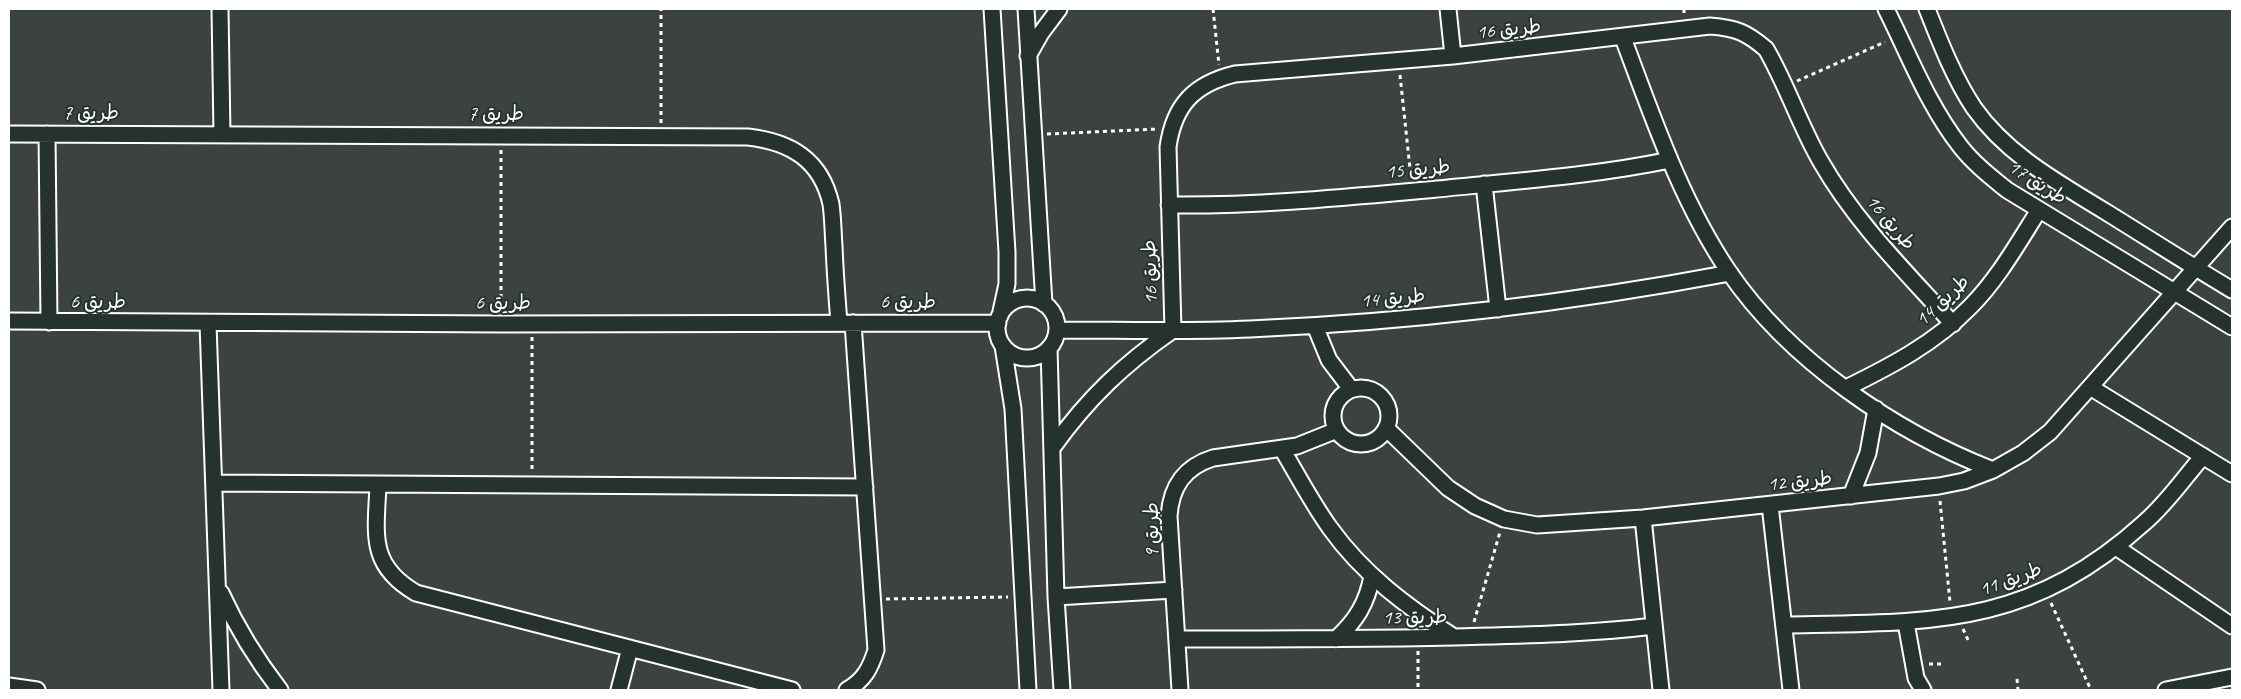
<!DOCTYPE html>
<html>
<head>
<meta charset="utf-8">
<style>
  body { margin:0 }
  #map { position:relative; width:2241px; height:699px; overflow:hidden; background:#3c4240; font-family:Caveat,sans-serif }
  canvas { display:block }
  .frame { position:absolute; inset:0; border:10px solid #fff; pointer-events:none }
</style>
</head>
<body>
<div id="map">
<canvas width="2241" height="699"></canvas>
<div class="frame"></div>
</div>
<script>
const c = document.querySelector('canvas').getContext('2d');
c.lineJoin = 'round';
function trace(path, color, width, dash) {
  c.strokeStyle = color;
  c.lineWidth = width;
  c.lineCap = dash ? 'butt' : 'round';
  c.setLineDash(dash || []);
  c.stroke(path);
}
function drawText(font, color, halo, rows, align = 'center') {
  c.font = font + ' Caveat,"Playpen Sans Arabic",sans-serif';
  c.lineWidth = 4;
  c.setLineDash([]);
  c.textBaseline = 'middle';
  c.strokeStyle = halo;
  c.fillStyle = color;
  for (const [text, x, y, turn = 0] of rows) {
    c.save();
    c.translate(x, y);
    c.rotate((+turn || 0) * Math.PI / 180);
    c.textAlign = isNaN(turn) ? turn : align;
    if (halo) c.strokeText(text, 0, 0);
    c.fillText(text, 0, 0);
    c.restore();
  }
}
const minor = new Path2D(`
  M 220,9 L 222,135
  M 992,9 L 1007,252 L 1007,284 L 1000,316
  M 1026,9 L 1044,304
  M 1448,9 L 1453,56
  M 1886,9 C 1909,55 1928,105 1960,146 C 1973,163 1991,177 2007,190 L 2232,327
  M 1927,9 C 1940,42 1954,78 1974,108 C 2007,155 2059,183 2106,212 C 2148,238 2190,265 2232,290
  M 1623,38 C 1653,118 1681,201 1729,272 C 1789,360 1895,432 1993,470
  M 1028,56 L 1041,33 L 1059,9
  M 9,134 L 748,137 C 791,142 821,160 831,204 C 833,218 833,233 834,246 C 835,272 837,298 839,323
  M 47,134 L 49,322
  M 1484,184 L 1498,309
  M 1169,205 C 1259,206 1348,197 1437,189 C 1515,181 1593,176 1670,160
  M997 328a30 30 0 1 1 60 0a30 30 0 1 1-60 0Z
  M 9,321 L 501,324 L 998,323
  M 208,324 L 221,690
  M 1315,326 L 1329,360 L 1351,389
  M 1057,330 C 1121,330 1186,332 1250,329 C 1411,322 1571,303 1730,273
  M 1003,346 L 1013,409 L 1028,690
  M 1049,348 L 1056,597 L 1062,690
  M 2090,387 L 2232,474
  M 1846,388 C 1891,366 1935,343 1970,307 C 1998,279 2018,243 2039,210
  M1333 416a28 28 0 1 1 56 0a28 28 0 1 1-56 0Z
  M 1386,428 L 1448,488 L 1475,506 L 1504,519 L 1537,525 L 1643,518 L 1939,486 L 1964,481 L 1993,470 L 2023,453 L 2050,432 L 2232,227
  M 1053,447 C 1088,398 1124,364 1173,330 L 1168,147 C 1174,105 1194,84 1235,74 L 1453,56 L 1710,26 C 1736,28 1746,32 1766,49 C 1787,85 1800,126 1821,162 C 1856,223 1906,272 1953,324
  M 1282,449 C 1298,476 1312,503 1330,528 C 1363,574 1407,607 1454,637
  M 214,483 L 865,487
  M 378,485 C 376,534 368,565 416,593 L 792,690
  M 1851,496 L 1868,453 L 1876,409
  M 1770,505 L 1791,690
  M 1643,518 L 1661,690
  M 2116,547 L 2232,626
  M 221,593 C 237,628 256,659 280,690
  M 1056,597 L 1174,590
  M 1906,623 L 1916,678 L 1923,690
  M 1784,625 C 1932,622 2028,628 2145,522 C 2167,503 2184,478 2203,456
  M 1177,639 C 1269,639 1361,639 1454,637 C 1521,635 1588,634 1654,626
  M 1336,639 C 1356,621 1367,603 1372,576
  M 9,686 L 37,690
  M 619,690 L 630,648
  M 847,690 C 864,680 870,669 876,650 L 853,323
  M 1180,690 L 1169,516 C 1171,487 1184,467 1213,458 L 1297,446 L 1337,430
  M 2166,690 L 2232,677`);
trace(minor, '#fff', 19);
trace(new Path2D(`
  M 1213,9 L 1219,65
  M 1684,9 L 1684,16
  M 1400,75 L 1411,178
  M 1797,81 L 1885,42
  M 661,123 L 661,9
  M 1047,134 L 1158,129
  M 501,150 L 501,309
  M 532,337 L 532,471
  M 1940,501 L 1950,602
  M 886,599 L 1008,597
  M 2051,603 L 2091,690
  M 1474,622 L 1500,532
  M 1963,629 L 1969,642
  M 1418,651 L 1418,690
  M 1929,664 L 1941,664
  M 2017,679 L 2018,690`), '#fff', 3, [4, 4]);
trace(minor, '#26332d', 15);
drawText('20px', '#fff', '#26332d', [
  ["طريق 16",1509,30,-6],
  ["طريق 7",91,114],
  ["طريق 7",496,115],
  ["طريق 15",1418,170,-5],
  ["طريق 17",2037,183,33],
  ["طريق 16",1890,223,50],
  ["طريق 16",1151,272,-92],
  ["طريق 14",1393,299,-5],
  ["طريق 14",1943,301,-43],
  ["طريق 6",98,303],
  ["طريق 6",908,303],
  ["طريق 6",503,304],
  ["طريق 12",1800,482,-6],
  ["طريق 9",1153,530,-90],
  ["طريق 11",2011,580,-20],
  ["طريق 13",1415,618,-1]
]);
</script>
</body>
</html>
